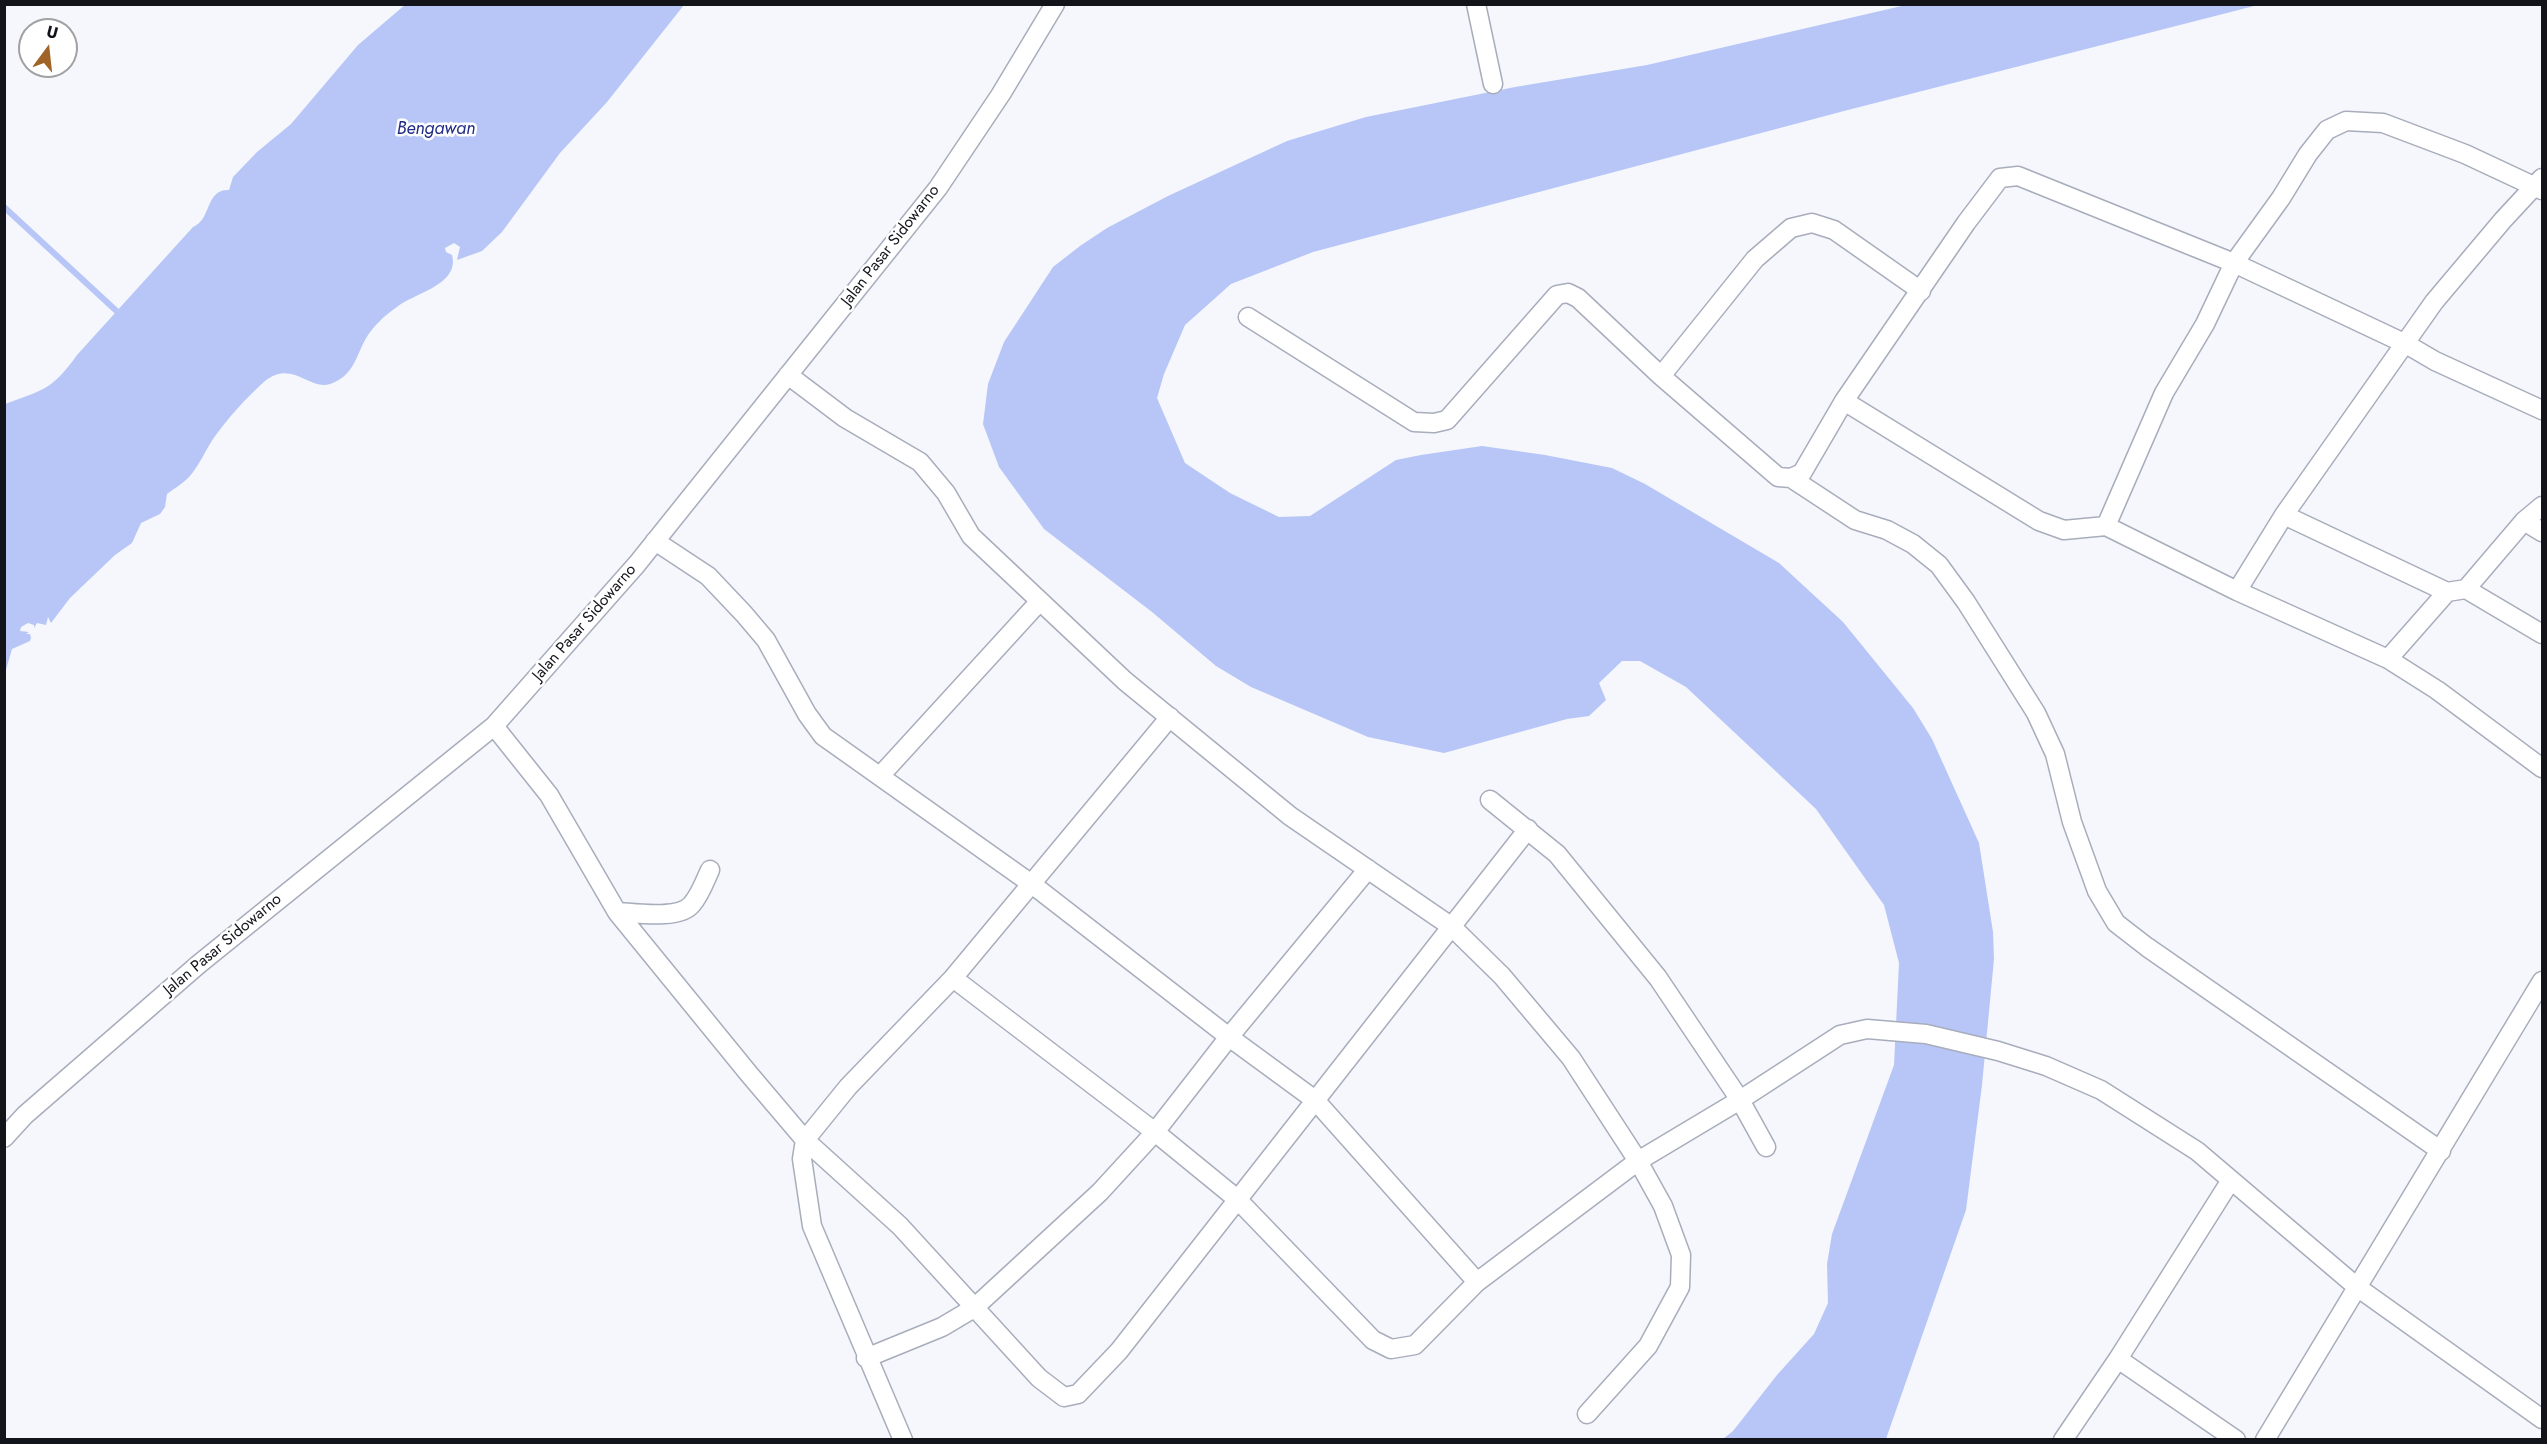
<!DOCTYPE html>
<html>
<head>
<meta charset="utf-8">
<style>
  body { margin:0 }
  #map { position:relative; width:2547px; height:1444px; overflow:hidden; background:#f5f7fd; font-family:Jost,sans-serif }
  canvas { display:block }
  .frame { position:absolute; inset:0; border:6px solid #13141a; pointer-events:none }
  .north { position:absolute; left:18px; top:18px; width:60px; height:60px; box-sizing:border-box; background:#fff; border:2px solid #a1a1a3; border-radius:50%; rotate:15deg; font-size:16px; font-weight:700; line-height:24px; text-align:center; color:#13141a }
  .north::after { content:''; display:block; margin:auto; width:21px; height:27px; background:#a16428; clip-path:polygon(50% 0,100% 100%,50% 72%,0 100%) }
</style>
</head>
<body>
<div id="map">
<canvas width="2547" height="1444"></canvas>
<div class="frame"></div>
<div class="north">U</div>
</div>
<script>
const c = document.querySelector('canvas').getContext('2d');
c.lineJoin = 'round';
function fill(path, color) {
  c.fillStyle = color;
  c.fill(path, 'evenodd');
}
function trace(path, color, width, dash) {
  c.strokeStyle = color;
  c.lineWidth = width;
  c.lineCap = dash ? 'butt' : 'round';
  c.setLineDash(dash || []);
  c.stroke(path);
}
function drawText(font, color, halo, rows, align = 'center') {
  c.font = font + ' Jost,sans-serif';
  c.lineWidth = 5;
  c.setLineDash([]);
  c.textBaseline = 'middle';
  c.strokeStyle = halo;
  c.fillStyle = color;
  for (const [text, x, y, turn = 0] of rows) {
    c.save();
    c.translate(x, y);
    c.rotate((+turn || 0) * Math.PI / 180);
    c.textAlign = isNaN(turn) ? turn : align;
    if (halo) c.strokeText(text, 0, 0);
    c.fillText(text, 0, 0);
    c.restore();
  }
}
fill(new Path2D(`
  M 406,4 L 684,5 L 607,102 L 560,153 L 502,232 L 482,251 L 457,260 L 460,247 L 454,243 L 445,248 L 446,252 L 452,255 C 460,285 414,293 397,307 C 385,315 372,327 365,340 C 355,359 353,376 330,384 C 310,391 292,359 265,381 C 247,397 227,419 213,439 C 205,451 199,466 189,477 C 183,483 174,489 167,494 L 165,507 L 160,514 L 141,523 L 132,543 L 115,555 L 70,598 L 51,623 L 48,617 L 46,625 L 37,623 L 34,628 L 34,625 L 28,623 L 21,627 L 20,631 L 29,632 L 26,634 L 30,634 L 31,638 L 30,641 L 12,649 L 5,673 L 5,404 C 43,390 52,390 77,355 L 193,227 C 212,219 205,189 229,190 L 233,177 L 257,152 L 291,124 L 358,45 Z
  M 1906,5 L 2258,5 L 1844,111 L 1313,252 L 1231,284 L 1185,325 L 1164,374 L 1157,398 L 1185,463 L 1230,493 L 1279,517 L 1310,516 L 1396,460 L 1421,455 L 1482,446 L 1545,455 L 1612,468 L 1645,484 L 1779,563 L 1843,622 L 1913,708 L 1932,739 L 1979,843 L 1993,932 L 1994,959 L 1982,1085 L 1966,1210 L 1886,1439 L 1723,1439 L 1733,1431 L 1777,1375 L 1814,1334 L 1828,1303 L 1827,1264 L 1832,1234 L 1894,1065 L 1899,963 L 1884,905 L 1816,809 L 1686,687 L 1640,661 L 1622,661 L 1599,683 L 1606,700 L 1589,716 L 1567,719 L 1444,753 L 1368,737 L 1251,687 L 1216,666 L 1152,612 L 1044,529 L 999,467 L 983,424 L 988,384 L 1004,342 L 1053,267 L 1080,246 L 1107,228 L 1168,196 L 1287,141 L 1366,117 L 1515,87 L 1647,65 Z`), '#b7c6f7');
trace(new Path2D(`
  M 4,207 L 123,317`), '#b7c6f7', 6);
const minor = new Path2D(`
  M 1476,4 L 1493,84
  M 1248,317 L 1414,422 L 1434,423 L 1447,420 L 1557,295 L 1568,293 L 1578,298 L 1661,376 L 1778,477 L 1791,478 L 1802,473 L 1844,401 L 1966,223 L 2000,178 L 2018,176 L 2234,263 L 2406,344 L 2435,361 L 2542,410
  M 788,375 L 845,418 L 920,462 L 946,493 L 971,536 L 1125,681 L 1290,816 L 1452,927 L 1502,976 L 1571,1058 L 1638,1161 L 1663,1206 L 1681,1255 L 1680,1287 L 1648,1346 L 1587,1414
  M 1661,376 L 1755,259 L 1791,228 L 1812,223 L 1834,230 L 1921,291
  M 1844,401 L 2039,521 L 2064,530 L 2106,526 L 2237,591 L 2388,659 L 2437,690 L 2542,768
  M 1791,478 L 1855,520 L 1887,530 L 1913,544 L 1939,565 L 1966,602 L 2036,713 L 2055,754 L 2072,822 L 2097,891 L 2116,923 L 2147,947 L 2441,1151
  M 2284,515 L 2447,592
  M 2524,521 L 2542,532
  M 2106,526 L 2164,393 L 2205,324 L 2234,263 L 2281,198 L 2308,154 L 2327,130 L 2346,121 L 2383,123 L 2465,154 L 2542,190
  M 655,541 L 708,576 L 744,614 L 766,640 L 807,714 L 823,736 L 1033,885 L 1229,1037 L 1315,1100 L 1477,1282
  M 2466,589 L 2542,634
  M 2237,591 L 2284,515 L 2434,302 L 2503,220 L 2542,178
  M 2388,659 L 2447,592 L 2466,589 L 2524,521 L 2542,506
  M 494,726 L 549,795 L 617,912 L 749,1074 L 805,1140 L 900,1226 L 1039,1378 L 1064,1397 L 1078,1394 L 1119,1351 L 1528,829
  M 880,776 L 1040,601
  M 1490,800 L 1557,854 L 1658,978 L 1740,1100 L 1766,1147
  M 617,912 C 636,913 680,920 692,904 C 700,895 705,881 710,870
  M 953,978 L 1155,1132 L 1237,1199 L 1373,1340 L 1391,1349 L 1415,1345 L 1477,1282 L 1638,1161 L 1740,1100 L 1840,1035 L 1867,1029 L 1926,1034 L 1998,1051 L 2046,1066 L 2101,1090 L 2197,1151 L 2357,1287 L 2542,1419
  M 4,1138 L 25,1115 L 199,964 L 494,726 L 637,564 L 938,188 L 1001,94 L 1055,4
  M 866,1358 L 942,1327 L 974,1308 L 1100,1192 L 1155,1132 L 1229,1037 L 1368,869
  M 2118,1359 L 2236,1440
  M 903,1440 L 812,1226 L 802,1159 L 805,1140 L 848,1087 L 953,978 L 1170,717
  M 2063,1440 L 2118,1359 L 2231,1180
  M 2265,1440 L 2542,981`);
trace(minor, '#a8adbc', 21);
trace(minor, '#fff', 18);
drawText('16px', '#13141a', '#fff', [
  ["Jalan Pasar Sidowarno",891,246,-52],
  ["Jalan Pasar Sidowarno",585,623,-49],
  ["Jalan Pasar Sidowarno",223,945,-40]
]);
drawText('italic 18px', '#212c86', '#fff', [
  ["Bengawan",436,130]
]);
</script>
</body>
</html>
